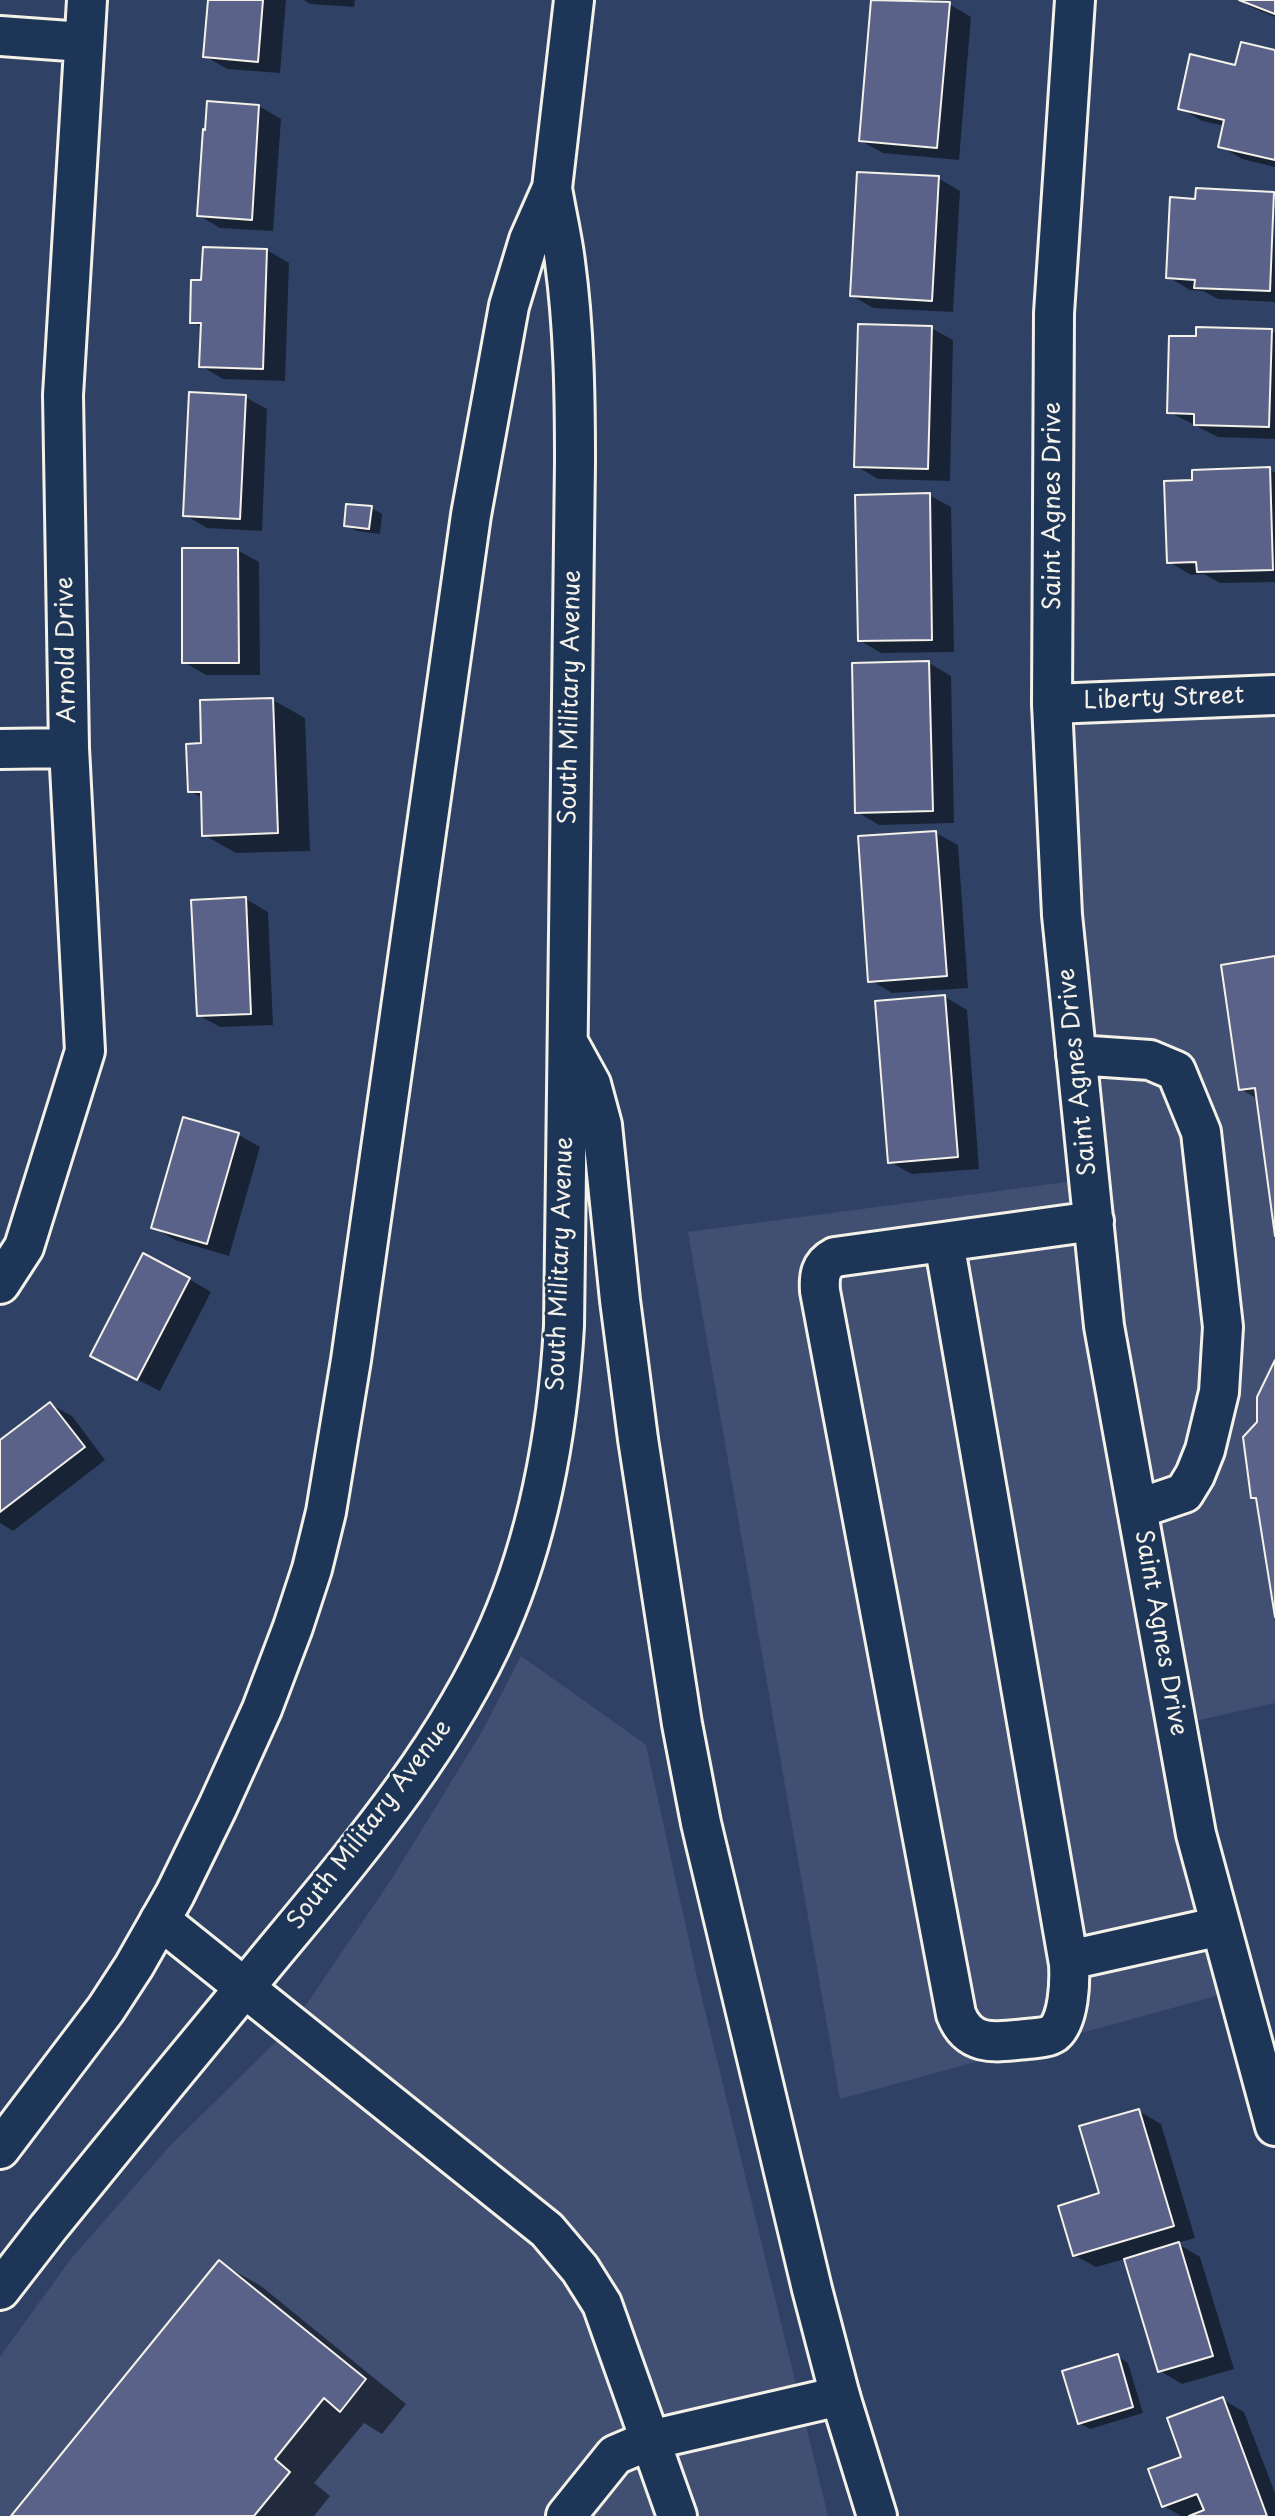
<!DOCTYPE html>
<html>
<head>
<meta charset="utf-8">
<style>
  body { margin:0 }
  canvas { display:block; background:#2f4266 }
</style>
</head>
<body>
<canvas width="1275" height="2516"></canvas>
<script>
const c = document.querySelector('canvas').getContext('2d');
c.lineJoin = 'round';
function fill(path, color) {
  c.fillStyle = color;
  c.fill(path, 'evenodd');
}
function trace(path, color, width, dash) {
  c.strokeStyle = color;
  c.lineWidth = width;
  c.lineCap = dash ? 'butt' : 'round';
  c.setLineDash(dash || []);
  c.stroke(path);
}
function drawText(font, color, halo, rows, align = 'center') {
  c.font = font + ' "Playpen Sans",sans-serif';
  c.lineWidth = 6;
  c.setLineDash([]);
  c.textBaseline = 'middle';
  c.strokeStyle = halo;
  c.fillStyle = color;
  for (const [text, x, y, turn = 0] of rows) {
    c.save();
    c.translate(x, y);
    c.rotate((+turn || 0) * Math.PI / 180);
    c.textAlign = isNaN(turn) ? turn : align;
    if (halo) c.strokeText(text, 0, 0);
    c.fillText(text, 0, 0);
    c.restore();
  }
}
fill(new Path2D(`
  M 1275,695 L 1275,1703 L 1177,1725 L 1238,1990 L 840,2099 L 688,1232 L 1089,1179 L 1052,704 Z
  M 521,1656 L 646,1745 L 698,1982 L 828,2516 L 0,2516 L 0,2357 L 70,2260 L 169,2147 L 291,2027 L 391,1880 L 483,1730 Z`), '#404f72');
fill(new Path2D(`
  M 210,0 L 286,0 L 280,73 L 227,69 L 205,56 Z
  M 304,0 L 355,0 L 354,7 L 310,4 Z
  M 873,0 L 949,4 L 971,17 L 959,160 L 883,153 L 861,141 Z
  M 1239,0 L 1275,0 L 1275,17 L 1251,7 Z
  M 1275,51 L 1275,167 L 1242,159 L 1220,146 L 1225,126 L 1202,121 L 1180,108 L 1237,67 Z
  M 259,106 L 281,119 L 273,231 L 220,228 L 198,215 Z
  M 938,178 L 960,191 L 953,312 L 873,308 L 851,295 Z
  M 1274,194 L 1275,302 L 1218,299 L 1203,291 L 1190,290 L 1168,277 L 1197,201 Z
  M 267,250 L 289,263 L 285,381 L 223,379 L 201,366 L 203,328 L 192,322 L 203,282 Z
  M 931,328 L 953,340 L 950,481 L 878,479 L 856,466 Z
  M 1271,331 L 1275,333 L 1275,439 L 1218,437 L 1169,412 L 1197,338 Z
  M 245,397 L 267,409 L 262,531 L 207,528 L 185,515 Z
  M 1269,469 L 1275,473 L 1275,582 L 1220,583 L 1204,574 L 1191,575 L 1169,562 L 1194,482 Z
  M 929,495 L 951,507 L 954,652 L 881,653 L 859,640 Z
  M 371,508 L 382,514 L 380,534 L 357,531 L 346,525 Z
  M 237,550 L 259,562 L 260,675 L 206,675 L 184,662 Z
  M 929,663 L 951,676 L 954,823 L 879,825 L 857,812 Z
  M 273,700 L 305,718 L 310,851 L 236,853 L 204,835 L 202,798 L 190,791 L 203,744 Z
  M 936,833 L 958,845 L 968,988 L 892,993 L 870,980 Z
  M 246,899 L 268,912 L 273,1025 L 220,1027 L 198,1015 Z
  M 1275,958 L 1275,1223 L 1258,1099 L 1240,1089 Z
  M 945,997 L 967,1010 L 979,1169 L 912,1174 L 890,1162 Z
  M 184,1119 L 239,1135 L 260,1147 L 229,1256 L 175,1240 L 153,1227 Z
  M 189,1279 L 211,1292 L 160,1391 L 114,1368 Z
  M 50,1404 L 72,1416 L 105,1460 L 13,1531 L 0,1523 L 0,1442 Z
  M 1139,2111 L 1161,2124 L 1195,2238 L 1177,2243 L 1200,2257 L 1234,2369 L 1182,2384 L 1160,2371 L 1125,2259 L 1096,2267 L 1074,2255 Z
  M 220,2263 L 261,2286 L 406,2404 L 382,2434 L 364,2423 L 314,2483 L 330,2496 L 314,2516 L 13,2516 Z
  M 1117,2356 L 1128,2363 L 1143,2413 L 1090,2429 L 1079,2423 Z
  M 1222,2399 L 1244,2412 L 1275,2493 L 1275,2516 L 1181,2516 L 1164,2506 L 1184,2458 Z`), '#0007');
const building = new Path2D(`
  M 208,0 L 263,0 L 258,62 L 203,57 Z
  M 871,0 L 950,2 L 937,148 L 859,141 Z
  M 1239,0 L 1275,0 L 1275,14 Z
  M 1241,42 L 1275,50 L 1275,160 L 1218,147 L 1224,120 L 1178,109 L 1190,54 L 1235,65 Z
  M 207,101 L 259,105 L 252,220 L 197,216 L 203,129 L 205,130 Z
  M 857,172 L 939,176 L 932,301 L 850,296 Z
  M 1196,188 L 1274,192 L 1270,291 L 1194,288 L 1195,280 L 1166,278 L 1170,197 L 1195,199 Z
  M 203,247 L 267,249 L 263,369 L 199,367 L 201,323 L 190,323 L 191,280 L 201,280 Z
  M 858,324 L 932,326 L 928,469 L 854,467 Z
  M 1196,327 L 1272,329 L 1269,427 L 1194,425 L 1194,414 L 1167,413 L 1169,336 L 1196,336 Z
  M 189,392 L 246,395 L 240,519 L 183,516 Z
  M 1270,467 L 1273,570 L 1197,572 L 1196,562 L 1167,563 L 1164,481 L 1192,480 L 1192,470 Z
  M 930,493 L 932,640 L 858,641 L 855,495 Z
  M 346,504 L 372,506 L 369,529 L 344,526 Z
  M 182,548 L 238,548 L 239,663 L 182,663 Z
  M 929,661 L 933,811 L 855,813 L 852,663 Z
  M 273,698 L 278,833 L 202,836 L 201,792 L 188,792 L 186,744 L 201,743 L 200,700 Z
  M 936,831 L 947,976 L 868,982 L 858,836 Z
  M 246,897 L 251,1014 L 197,1016 L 191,900 Z
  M 1275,956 L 1275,1236 L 1255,1088 L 1239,1090 L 1221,965 Z
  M 945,995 L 958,1157 L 888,1163 L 875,1001 Z
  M 183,1117 L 239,1133 L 207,1244 L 151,1228 Z
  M 143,1253 L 190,1278 L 137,1380 L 90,1356 Z
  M 1275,1360 L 1275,1617 L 1256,1498 L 1251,1498 L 1243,1437 L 1257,1422 L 1257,1397 Z
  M 50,1402 L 85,1447 L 0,1512 L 0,1440 Z
  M 1139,2109 L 1174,2226 L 1073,2256 L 1058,2206 L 1099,2193 L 1079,2126 Z
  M 1179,2242 L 1213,2356 L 1158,2372 L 1124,2259 Z
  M 219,2260 L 366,2379 L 340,2412 L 324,2398 L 275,2459 L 290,2472 L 254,2516 L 11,2516 Z
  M 1118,2354 L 1133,2407 L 1078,2424 L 1062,2371 Z
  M 1223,2397 L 1267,2516 L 1189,2516 L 1204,2510 L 1197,2494 L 1162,2507 L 1148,2469 L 1181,2457 L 1167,2418 Z`);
fill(building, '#5a6289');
trace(building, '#f4f1e8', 2);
const minor = new Path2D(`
  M 1075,0 L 1054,313 L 1052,704 L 1062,915 L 1104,1326 L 1196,1834 L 1275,2126
  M 0,36 L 83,42
  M 1052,704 L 1275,695
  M 0,749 L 69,748
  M 1076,1055 L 1150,1060 L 1176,1071 L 1201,1132 L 1223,1327 L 1219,1392 L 1205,1450 L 1195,1475 L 1184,1493 L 1137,1509
  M 944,1242 L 1069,1964 C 1070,1982 1069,2020 1054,2033 C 1047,2038 1035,2038 1027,2039 C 997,2042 969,2048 956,2014 L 820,1291 C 819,1276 820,1265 835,1257 L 1094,1221
  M 0,1284 L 24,1247 L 85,1051 L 69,748 L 63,395 L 87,0
  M 160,1920 L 547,2230 L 580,2269 L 602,2304 L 677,2516
  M 1069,1960 L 1221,1926
  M 566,2516 L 615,2455 L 650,2440 L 840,2396`);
const major = new Path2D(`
  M 569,1044 L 591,1084 L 602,1125 L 620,1300 L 638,1439 L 682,1724 L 701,1823 L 812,2289 L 840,2396 L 877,2516
  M 0,2149 L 106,2009 L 134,1966 L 175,1894 L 218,1806 L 262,1709 L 293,1627 L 312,1569 L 326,1512 L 351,1360 L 471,515 L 509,306 L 529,240 L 552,188 L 574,0
  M 0,2290 L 48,2228 C 120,2139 192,2051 265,1963 C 351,1859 444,1753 499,1627 C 540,1533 558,1428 564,1326 L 575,462 C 575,396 574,328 565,262 C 562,237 556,213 552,188`);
trace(minor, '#f4f1e8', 44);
trace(major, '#f4f1e8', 44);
trace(minor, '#1d3557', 38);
trace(major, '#1d3557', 38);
drawText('24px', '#f4f1e8', '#1d3557', [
  ["Saint Agnes Drive",1053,506,-90],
  ["Arnold Drive",67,650,-91],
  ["South Military Avenue",571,697,-89],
  ["Liberty Street",1164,699,-2],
  ["Saint Agnes Drive",1078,1072,-96],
  ["South Military Avenue",561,1264,-88],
  ["Saint Agnes Drive",1160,1633,80],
  ["South Military Avenue",370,1825,-53]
]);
</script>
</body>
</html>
